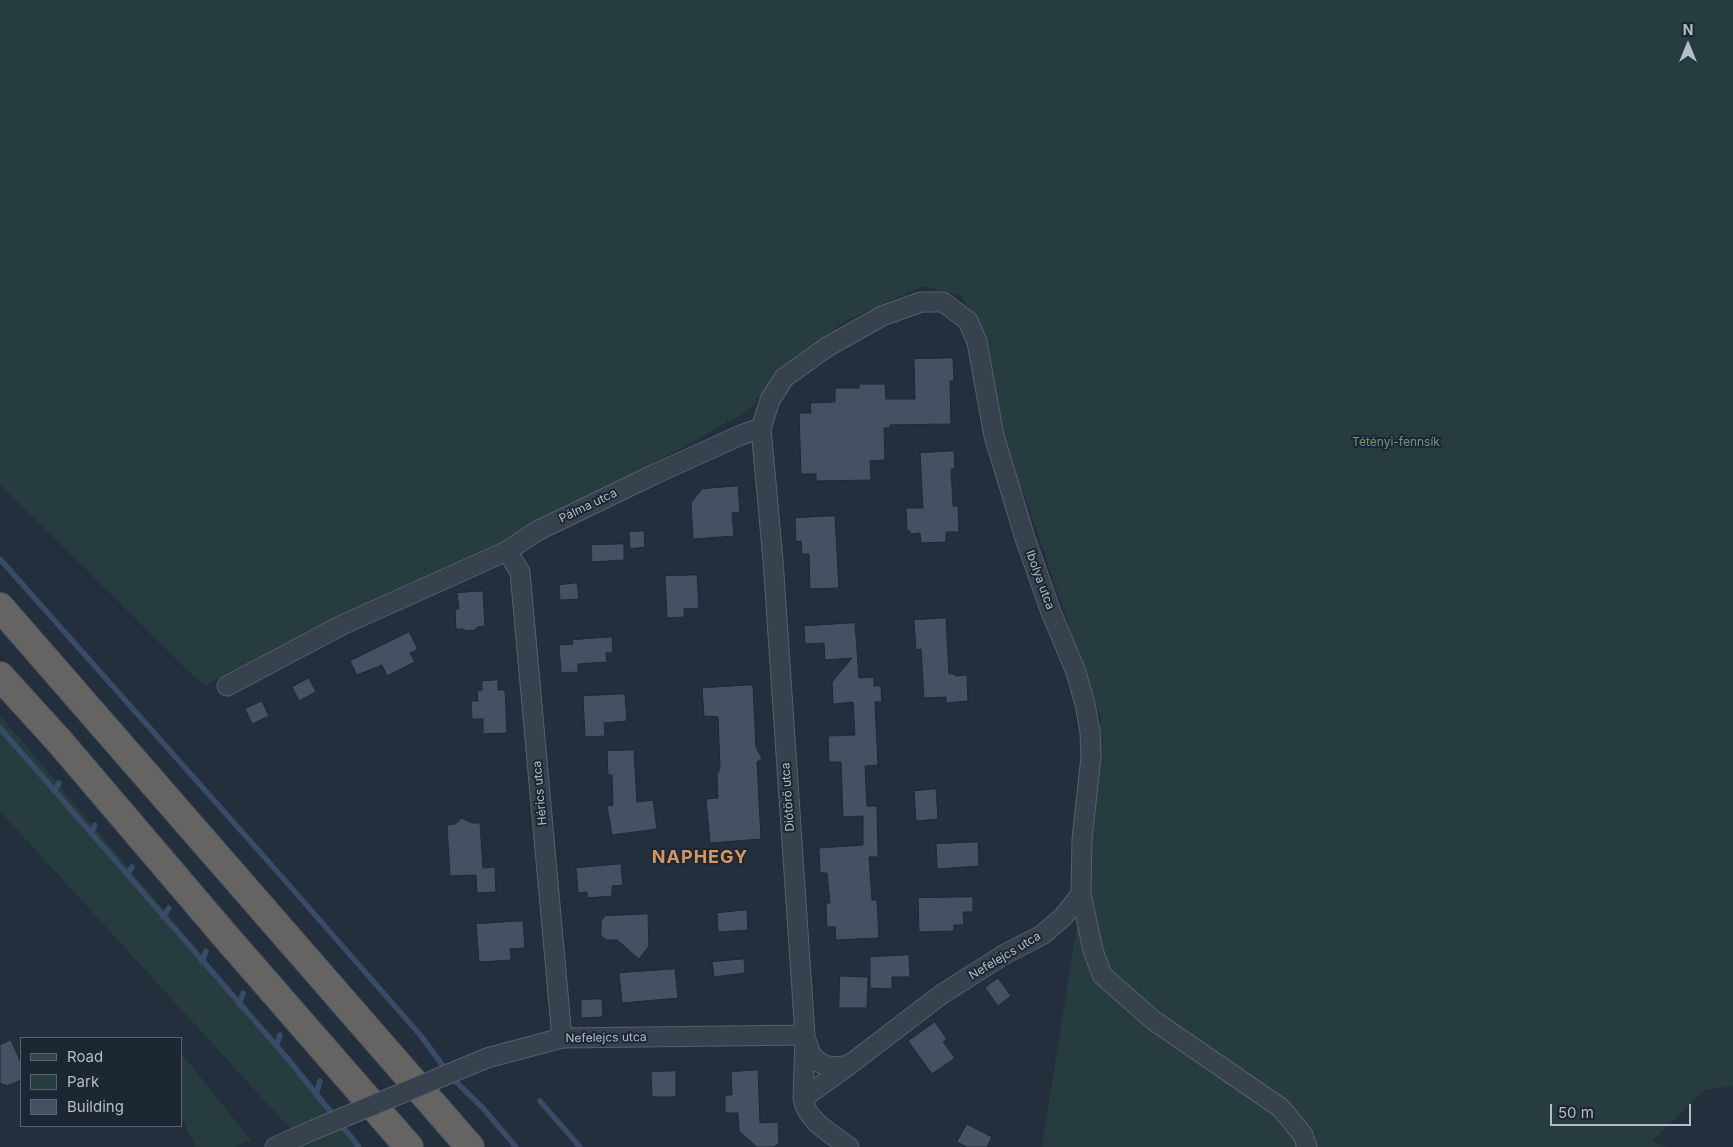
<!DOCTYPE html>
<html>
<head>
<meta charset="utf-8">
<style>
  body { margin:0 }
  #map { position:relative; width:1733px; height:1147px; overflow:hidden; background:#242f3e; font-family:Inter,sans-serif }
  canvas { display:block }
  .legend { position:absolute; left:20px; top:1037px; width:162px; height:90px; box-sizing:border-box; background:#1d2633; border:1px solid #59626f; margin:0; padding:6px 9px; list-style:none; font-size:15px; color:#b4bcc9 }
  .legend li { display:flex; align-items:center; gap:10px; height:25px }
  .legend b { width:25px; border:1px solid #59626f }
  .north { position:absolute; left:1663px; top:20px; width:50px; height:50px; -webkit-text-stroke:4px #1d2633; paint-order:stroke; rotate:0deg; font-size:14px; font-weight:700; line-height:20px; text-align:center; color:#b4bcc9 }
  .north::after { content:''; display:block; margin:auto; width:18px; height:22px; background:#b4bcc9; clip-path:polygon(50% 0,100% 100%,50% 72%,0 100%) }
  .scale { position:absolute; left:1550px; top:1104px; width:141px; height:22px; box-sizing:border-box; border:2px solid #b4bcc9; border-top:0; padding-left:6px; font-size:15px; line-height:18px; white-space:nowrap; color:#b4bcc9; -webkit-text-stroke:4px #1d2633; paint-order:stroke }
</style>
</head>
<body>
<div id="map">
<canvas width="1733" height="1147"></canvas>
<ul class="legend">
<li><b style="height:6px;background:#38414e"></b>Road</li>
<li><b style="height:14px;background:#263c3f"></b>Park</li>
<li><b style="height:14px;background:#455162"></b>Building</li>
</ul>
<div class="north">N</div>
<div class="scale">50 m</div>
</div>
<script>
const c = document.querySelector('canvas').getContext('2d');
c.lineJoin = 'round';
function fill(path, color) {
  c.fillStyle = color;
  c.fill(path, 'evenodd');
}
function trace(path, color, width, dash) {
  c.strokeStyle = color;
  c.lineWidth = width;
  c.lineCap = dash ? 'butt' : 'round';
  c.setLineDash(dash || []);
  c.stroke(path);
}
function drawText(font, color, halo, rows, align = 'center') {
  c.font = font + ' Inter,sans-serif';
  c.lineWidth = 4;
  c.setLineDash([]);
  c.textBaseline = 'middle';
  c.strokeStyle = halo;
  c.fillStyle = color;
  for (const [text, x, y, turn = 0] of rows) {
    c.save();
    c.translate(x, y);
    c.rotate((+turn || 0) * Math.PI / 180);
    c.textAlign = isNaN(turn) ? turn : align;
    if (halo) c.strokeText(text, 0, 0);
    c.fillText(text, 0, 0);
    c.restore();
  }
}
fill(new Path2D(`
  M 0,0 L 1733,0 L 1733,1086 L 1704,1090 L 1652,1141 L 1669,1147 L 1042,1147 L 1077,925 L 1101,719 L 1022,488 L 1017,487 L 993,392 L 979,325 L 961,296 L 924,286 L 847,320 L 782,368 L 749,410 L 644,469 L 486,552 L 206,685 L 189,672 L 0,484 Z
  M 0,716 L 20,739 L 363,1147 L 307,1147 L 0,811 Z
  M 181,1053 L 251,1140 L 235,1147 L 196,1147 L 181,1117 Z`), '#263c3f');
trace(new Path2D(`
  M 0,559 L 282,877 L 421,1036 L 452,1078 L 482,1107 L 516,1147
  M 0,728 L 288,1059 L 359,1147
  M 54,791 L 59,783
  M 91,834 L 95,825
  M 127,875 L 132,867
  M 163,917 L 169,908
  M 202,962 L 206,951
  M 239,1005 L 243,993
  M 276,1046 L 280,1035
  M 316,1094 L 320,1081
  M 540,1101 L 580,1147`), '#394c67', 5.5);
const building = new Path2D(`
  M 953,358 L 954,381 L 950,381 L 951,424 L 890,425 L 890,428 L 884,428 L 885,460 L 870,461 L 871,480 L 816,481 L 816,474 L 801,474 L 799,413 L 811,413 L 810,403 L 835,402 L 835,388 L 859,388 L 859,384 L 885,384 L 886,399 L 915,399 L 914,359 Z
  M 954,451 L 955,469 L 951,469 L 953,506 L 958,506 L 959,532 L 946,532 L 946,542 L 921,543 L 920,533 L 910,534 L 910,531 L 907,531 L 906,508 L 923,508 L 920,453 Z
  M 738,486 L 740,512 L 732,513 L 734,536 L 693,539 L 691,503 L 702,489 Z
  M 835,516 L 839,588 L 810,589 L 809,554 L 802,554 L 801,541 L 796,542 L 795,518 Z
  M 644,531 L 645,547 L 630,549 L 629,532 Z
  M 624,544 L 624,560 L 592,562 L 591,545 Z
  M 697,575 L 699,608 L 684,609 L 684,617 L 667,618 L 665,576 Z
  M 577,583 L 579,599 L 560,600 L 559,585 Z
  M 483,591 L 485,626 L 477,627 L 475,630 L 467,631 L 463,629 L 456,629 L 455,609 L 459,609 L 457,593 Z
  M 946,618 L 949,674 L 955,674 L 955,676 L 967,675 L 968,701 L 946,703 L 946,697 L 924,698 L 921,649 L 916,650 L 914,620 Z
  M 855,623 L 859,678 L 874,677 L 874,686 L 881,686 L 882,702 L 875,702 L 878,765 L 865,766 L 867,806 L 877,806 L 878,857 L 869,857 L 872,900 L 877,900 L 879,938 L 836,940 L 835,927 L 827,927 L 826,903 L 830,903 L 827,873 L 820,873 L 819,848 L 863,845 L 863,816 L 843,817 L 841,762 L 829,762 L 828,736 L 855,735 L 853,702 L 833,704 L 832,682 L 852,658 L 825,660 L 824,643 L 805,644 L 804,626 Z
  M 409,632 L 418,649 L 410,653 L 415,662 L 387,676 L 382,665 L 357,675 L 350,661 Z
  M 612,637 L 613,653 L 606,653 L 607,662 L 578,664 L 578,672 L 561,673 L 559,645 L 573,644 L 572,640 Z
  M 309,678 L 316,692 L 299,701 L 292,687 Z
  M 498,680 L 498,690 L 505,690 L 507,733 L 483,734 L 483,719 L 472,719 L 471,701 L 478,701 L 477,691 L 482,690 L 482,681 Z
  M 753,685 L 756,747 L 762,759 L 757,762 L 761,839 L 710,843 L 706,799 L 718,798 L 717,775 L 720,768 L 718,717 L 704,716 L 702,688 Z
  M 625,694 L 627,721 L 604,723 L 605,736 L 585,737 L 583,696 Z
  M 262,701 L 269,716 L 252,724 L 245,709 Z
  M 634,750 L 637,802 L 653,800 L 657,829 L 612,835 L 607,806 L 613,805 L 612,775 L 608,775 L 607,751 Z
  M 936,789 L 938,819 L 916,821 L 914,791 Z
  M 462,818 L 472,823 L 480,823 L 483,868 L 495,867 L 496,892 L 477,893 L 476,875 L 450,876 L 447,825 L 455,824 Z
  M 978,842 L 979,866 L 937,869 L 936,844 Z
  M 621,864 L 623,885 L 612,886 L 612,896 L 587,898 L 587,892 L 578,893 L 576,868 Z
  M 973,897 L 973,912 L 963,912 L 964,925 L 954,925 L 954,931 L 919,932 L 918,898 Z
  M 747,910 L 748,930 L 718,932 L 717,913 Z
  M 648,914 L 649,946 L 639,959 L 617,940 L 607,940 L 601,936 L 601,921 L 605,916 Z
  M 523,921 L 525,948 L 510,949 L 511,960 L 479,962 L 476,924 Z
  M 909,955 L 910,977 L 892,977 L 892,989 L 870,988 L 870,957 Z
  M 744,959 L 745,973 L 714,977 L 712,962 Z
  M 675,969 L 678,998 L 622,1003 L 619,973 Z
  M 840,976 L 868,977 L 867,1008 L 839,1008 Z
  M 998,978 L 1011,996 L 998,1006 L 985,988 Z
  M 602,999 L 603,1017 L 581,1018 L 581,1000 Z
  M 935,1022 L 947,1039 L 943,1042 L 955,1058 L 932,1074 L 908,1041 Z
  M 11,1040 L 21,1063 L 21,1080 L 7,1086 L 0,1083 L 0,1045 Z
  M 758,1070 L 760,1123 L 778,1122 L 779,1143 L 774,1147 L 757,1147 L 739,1131 L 738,1113 L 725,1113 L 725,1095 L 732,1095 L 731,1072 Z
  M 676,1071 L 676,1097 L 652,1097 L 651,1072 Z
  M 967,1124 L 992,1137 L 987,1147 L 967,1147 L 957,1142 Z`);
fill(building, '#455162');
trace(building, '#1f2835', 1);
const minor = new Path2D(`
  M 761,428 L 773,560 L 805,1035 L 803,1098 C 806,1121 832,1134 849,1147
  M 507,551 L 520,572 L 562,1038
  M 227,686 L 342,625 L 507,551 L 537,531 L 655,474 L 741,435 L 761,428 L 770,400 L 784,378 L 827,347 L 882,316 L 921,302 L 943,302 L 968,321 L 977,342 L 994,436 L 1025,538 L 1051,612 L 1076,672 L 1085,704 L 1090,731 L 1091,757 L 1082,839 L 1081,894 L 1093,950 L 1102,975 L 1153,1020 L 1281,1108 L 1303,1135 L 1307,1147
  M 806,1040 C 808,1044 809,1051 812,1055 C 820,1068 836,1068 849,1065 L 942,994 L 1005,954 L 1042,935 L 1063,917 L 1081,894
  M 487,1058 L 562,1038 L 805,1035
  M 803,1098 L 848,1066
  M 275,1147 L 313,1130`);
const trunk = new Path2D(`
  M 0,607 L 470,1147
  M 0,676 L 60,742 L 227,938 L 409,1147`);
trace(minor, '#565f6c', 21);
trace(trunk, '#434c59', 30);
trace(minor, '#38414e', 19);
trace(trunk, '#656462', 28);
const minorBridge = new Path2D(`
  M 313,1130 L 487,1058`);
trace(minorBridge, '#565f6c', 21, []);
trace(minorBridge, '#38414e', 19);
drawText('12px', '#6b9a76', '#1d2633', [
  ["Tétényi-fennsík",1396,442]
]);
drawText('12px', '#b4bcc9', '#1d2633', [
  ["Pálma utca",588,506,-26],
  ["Ibolya utca",1040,580,70],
  ["Hérics utca",540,793,-95],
  ["Diótörő utca",788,797,-94],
  ["Nefelejcs utca",1005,956,-31],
  ["Nefelejcs utca",606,1038,-1]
]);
c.letterSpacing = '1px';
drawText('bold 18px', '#d59563', '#1d2633', [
  ["NAPHEGY",700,858]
]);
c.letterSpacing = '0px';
</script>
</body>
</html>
